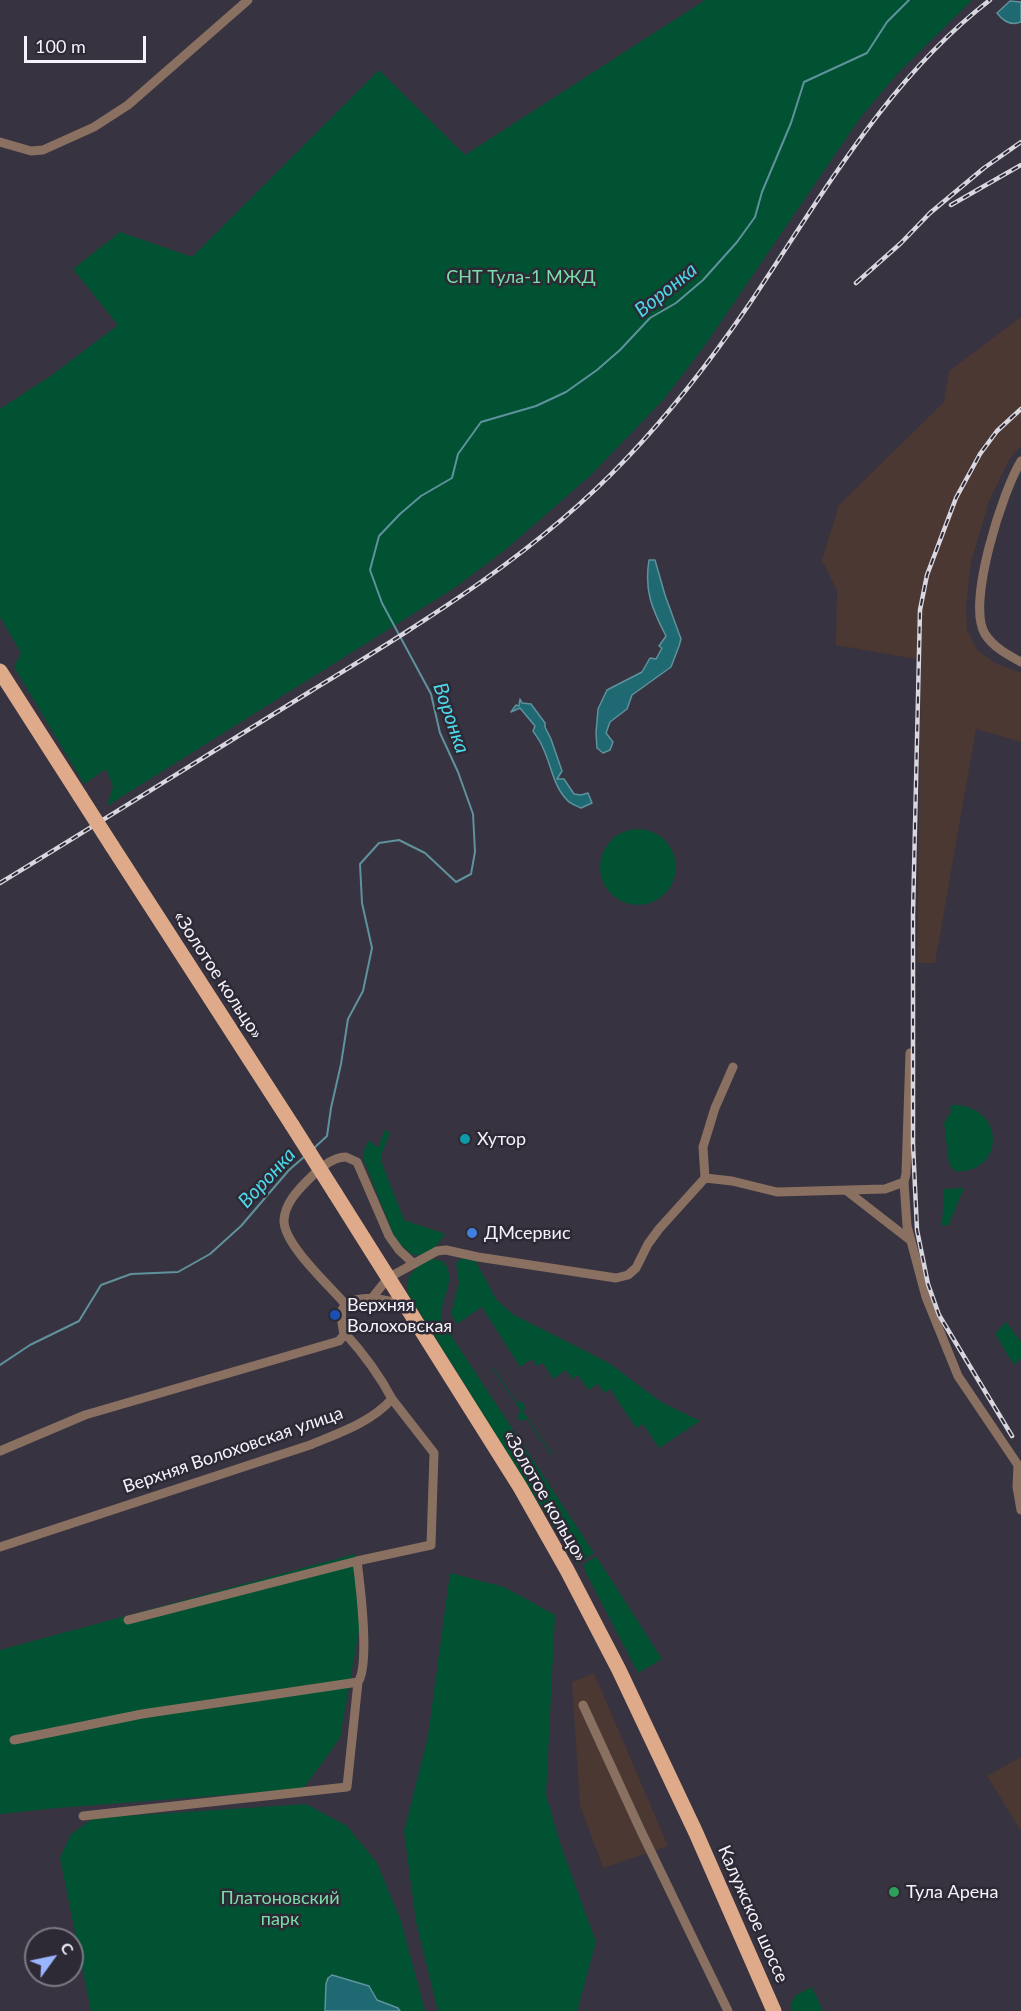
<!DOCTYPE html>
<html>
<head>
<meta charset="utf-8">
<style>
  body { margin:0 }
  #map { position:relative; width:1021px; height:2011px; overflow:hidden; background:#373340; font-family:Lato,sans-serif }
  canvas { display:block }
  .north { position:absolute; left:24px; top:1927px; width:60px; height:60px; box-sizing:border-box; background:#2d2935; border:2px solid #7d7984; border-radius:50%; rotate:57deg; font-size:16px; font-weight:700; line-height:24px; text-align:center; color:#f4f2fa }
  .north::after { content:''; display:block; margin:auto; width:21px; height:27px; background:#9ab5fd; clip-path:polygon(50% 0,100% 100%,50% 72%,0 100%) }
  .scale { position:absolute; left:24px; top:36px; width:122px; height:27px; box-sizing:border-box; border:3px solid #f4f2fa; border-top:0; padding-left:8px; font-size:18px; line-height:21px; white-space:nowrap; color:#f4f2fa; -webkit-text-stroke:4px #2d2935; paint-order:stroke }
</style>
</head>
<body>
<div id="map">
<canvas width="1021" height="2011"></canvas>
<div class="north">С</div>
<div class="scale">100 m</div>
</div>
<script>
const c = document.querySelector('canvas').getContext('2d');
c.lineJoin = 'round';
function fill(path, color) {
  c.fillStyle = color;
  c.fill(path, 'evenodd');
}
function trace(path, color, width, dash) {
  c.strokeStyle = color;
  c.lineWidth = width;
  c.lineCap = dash ? 'butt' : 'round';
  c.setLineDash(dash || []);
  c.stroke(path);
}
function drawText(font, color, halo, rows, align = 'center') {
  c.font = font + ' Lato,sans-serif';
  c.lineWidth = 5;
  c.setLineDash([]);
  c.textBaseline = 'middle';
  c.strokeStyle = halo;
  c.fillStyle = color;
  for (const [text, x, y, turn = 0] of rows) {
    c.save();
    c.translate(x, y);
    c.rotate((+turn || 0) * Math.PI / 180);
    c.textAlign = isNaN(turn) ? turn : align;
    if (halo) c.strokeText(text, 0, 0);
    c.fillText(text, 0, 0);
    c.restore();
  }
}
fill(new Path2D(`
  M 1021,317 L 1021,446 L 1010,458 L 989,501 L 971,562 L 966,607 L 967,630 L 977,650 L 995,663 L 1021,673 L 1021,742 L 976,729 L 935,963 L 917,963 L 921,660 L 836,645 L 837,591 L 822,560 L 839,505 L 944,402 L 949,371 Z
  M 594,1673 L 668,1846 L 603,1868 L 580,1805 L 572,1682 Z
  M 1021,1757 L 1021,1831 L 987,1776 Z`), '#4b3832');
fill(new Path2D(`
  M 705,0 L 972,0 L 898,73 L 860,118 L 703,348 L 663,400 L 591,475 L 505,550 L 456,587 L 107,806 L 113,787 L 106,769 L 84,784 L 14,667 L 21,653 L 0,617 L 0,409 L 52,375 L 118,325 L 73,269 L 120,232 L 192,257 L 379,70 L 465,155 Z
  M600 867a38 38 0 1 1 76 0a38 38 0 1 1-76 0Z
  M 956,1105 C 1008,1109 1003,1175 955,1171 L 949,1164 L 944,1123 L 951,1112 L 950,1106 Z
  M 385,1130 L 390,1132 L 381,1156 L 381,1161 L 404,1220 L 445,1234 C 438,1246 426,1259 411,1254 L 399,1243 L 392,1231 L 364,1161 L 363,1152 L 369,1140 L 378,1148 Z
  M 964,1188 L 948,1226 L 942,1225 L 944,1189 Z
  M 462,1258 L 475,1260 L 496,1299 L 512,1314 L 609,1363 L 661,1402 L 700,1421 L 659,1448 L 643,1424 L 636,1428 L 610,1389 L 604,1393 L 598,1384 L 588,1390 L 578,1375 L 572,1379 L 566,1370 L 553,1379 L 543,1363 L 537,1366 L 532,1359 L 520,1367 L 482,1307 L 457,1324 L 451,1314 L 459,1283 L 456,1263 Z
  M 431,1259 L 443,1261 C 459,1280 439,1298 442,1318 C 443,1322 446,1327 448,1331 L 594,1553 L 577,1564 L 408,1294 C 403,1276 416,1267 431,1259 Z
  M 1006,1322 L 1021,1342 L 1021,1358 L 1014,1365 L 995,1334 Z
  M 493,1367 L 517,1403 L 521,1401 L 526,1408 L 523,1411 L 552,1454 L 551,1455 L 527,1419 L 520,1421 L 517,1416 L 521,1411 L 492,1368 Z
  M 355,1554 L 360,1625 L 340,1738 L 303,1789 L 57,1808 L 0,1814 L 0,1650 Z
  M 596,1556 L 662,1659 L 638,1673 L 585,1571 L 584,1564 Z
  M 450,1573 L 504,1587 L 555,1615 L 546,1795 L 561,1846 L 596,1942 L 577,2011 L 438,2011 L 416,1922 L 404,1831 L 428,1736 Z
  M 306,1804 L 347,1826 L 377,1863 L 401,1921 L 425,2011 L 91,2011 L 60,1858 L 71,1834 L 94,1818 Z
  M 812,1987 L 823,2011 L 793,2011 L 790,2005 L 796,1995 Z`), '#005232');
const water = new Path2D(`
  M 1010,1 L 1021,2 L 1021,22 C 1011,26 1003,21 997,13 Z
  M 649,560 L 655,560 L 665,595 L 681,639 L 679,646 L 671,667 L 632,695 L 627,709 L 610,722 L 606,733 L 613,742 L 610,750 L 603,753 L 597,748 L 596,733 L 598,709 L 607,690 L 642,672 L 650,658 L 656,659 L 662,648 L 659,646 L 666,636 C 652,609 644,591 649,560 Z
  M 520,699 L 522,703 L 531,704 L 545,723 L 545,727 L 551,739 L 562,771 L 557,779 L 564,779 L 574,794 L 581,795 L 588,793 L 592,803 L 581,808 C 577,806 571,804 568,801 C 553,786 552,767 543,748 C 541,742 537,737 533,731 L 535,726 L 520,708 L 511,712 L 516,705 L 519,706 Z
  M 332,1975 L 369,1986 L 377,2000 L 398,2008 L 400,2011 L 325,2011 L 326,1984 L 328,1978 Z`);
fill(water, '#1f6973');
trace(water, '#5f929c', 1.5);
trace(new Path2D(`
  M 313,1149 L 327,1136 L 331,1108 L 341,1064 L 348,1019 L 363,991 L 372,948 L 362,903 L 360,864 L 379,843 L 399,840 L 425,853 L 456,882 L 471,874 L 475,852 L 473,814 L 458,772 L 440,733 L 431,694 L 382,603 L 370,570 L 379,536 L 400,514 L 421,496 L 452,478 L 458,454 L 481,422 L 536,406 L 566,392 L 597,370 L 620,350 L 650,318 L 676,303 L 703,280 L 737,242 L 755,217 L 762,192 L 791,123 L 804,82 L 867,53 L 887,22 L 909,0
  M 0,1365 L 30,1345 L 79,1321 L 101,1285 L 131,1274 L 178,1272 L 210,1254 L 241,1226 L 289,1170 L 304,1157`), '#5f929c', 2);
trace(new Path2D(`
  M 0,142 L 31,151 L 43,150 L 94,127 L 128,105 L 248,0
  M 1021,461 C 1003,490 966,604 985,634 C 993,647 1008,655 1021,662
  M 910,1053 L 906,1174 L 904,1182 L 907,1226 L 926,1297 L 958,1376 L 1018,1465 L 1017,1487 L 1021,1510
  M 705,1178 L 732,1181 L 777,1192 L 885,1189 L 904,1182
  M 705,1178 L 703,1147 L 715,1108 L 733,1067
  M 847,1191 L 910,1240
  M 372,1298 L 388,1278 L 437,1251 L 446,1250 L 478,1257 L 616,1278 L 628,1275 L 636,1268 L 648,1244 L 659,1229 L 705,1178
  M 346,1305 C 330,1286 283,1244 284,1220 C 285,1204 297,1191 307,1181 C 317,1171 331,1157 346,1157 L 357,1162 L 389,1236 L 399,1250 L 414,1264
  M 0,1451 L 85,1415 L 339,1341 L 344,1335 C 343,1327 340,1318 342,1310 C 350,1291 392,1300 406,1306
  M 0,1547 L 310,1445 C 339,1433 370,1423 392,1399 C 379,1374 363,1353 344,1332
  M 128,1620 L 357,1561 L 431,1545 L 434,1453 L 392,1399
  M 583,1705 L 640,1829 L 728,2011
  M 14,1740 L 142,1714 L 358,1682
  M 83,1816 L 347,1787 L 358,1682 C 370,1665 360,1584 357,1561`), '#8a7061', 9);
trace(new Path2D(`
  M 0,671 L 80,796
  M 112,846 L 292,1125
  M 335,1193 L 520,1487 L 567,1570 L 619,1670 L 696,1833 L 774,2011`), '#dfaa8a', 15);
const rail = new Path2D(`
  M 951,205 L 1021,165
  M 856,283 L 901,243 L 930,213 L 984,168 L 1021,142
  M 0,883 C 104,820 207,755 311,691 C 422,623 535,555 626,459 C 671,412 711,360 748,306 C 821,198 885,81 990,0
  M 1012,1436 L 939,1315 L 928,1284 L 917,1230 L 913,1144 L 913,914 L 920,610 L 927,575 L 956,498 L 980,454 L 997,431 L 1021,409`);
trace(rail, '#d8d6de', 4.5);
trace(rail, '#2d2935', 2, [7]);
trace(new Path2D(`
  M 80,796 L 112,846
  M 292,1125 L 335,1193`), '#dfaa8a', 15);
for (const [x, y, r, color] of [
  [465,1139,6,"#0f9aa8"],
  [472,1233,6,"#3f7fe0"],
  [335,1315,6,"#1a4fb4"],
  [894,1892,6,"#2e9e5b"]
]) {
  const dot = new Path2D();
  dot.arc(x, y, r, 0, 2 * Math.PI);
  c.fillStyle = color;
  c.fill(dot);
  trace(dot, '#2d2935', 2);
}
drawText('18px', '#7bdeaa', '#2d2935', [
  ["СНТ Тула-1 МЖД",521,277],
  ["Платоновский",280,1898],
  ["парк",280,1919]
]);
drawText('18px', '#f4f2fa', '#2d2935', [
  ["«Золотое кольцо»",218,975,57],
  ["Верхняя Волоховская улица",233,1450,-19],
  ["«Золотое кольцо»",545,1496,60],
  ["Калужское шоссе",753,1914,66]
]);
drawText('18px', '#f4f2fa', '#2d2935', [
  ["Хутор",477,1139],
  ["ДМсервис",484,1233],
  ["Верхняя",347,1305],
  ["Волоховская",347,1326],
  ["Тула Арена",906,1892]
], 'left');
drawText('italic 20px', '#4dd9eb', '#2d2935', [
  ["Воронка",666,290,-39],
  ["Воронка",451,718,71],
  ["Воронка",267,1178,-47]
]);
</script>
</body>
</html>
